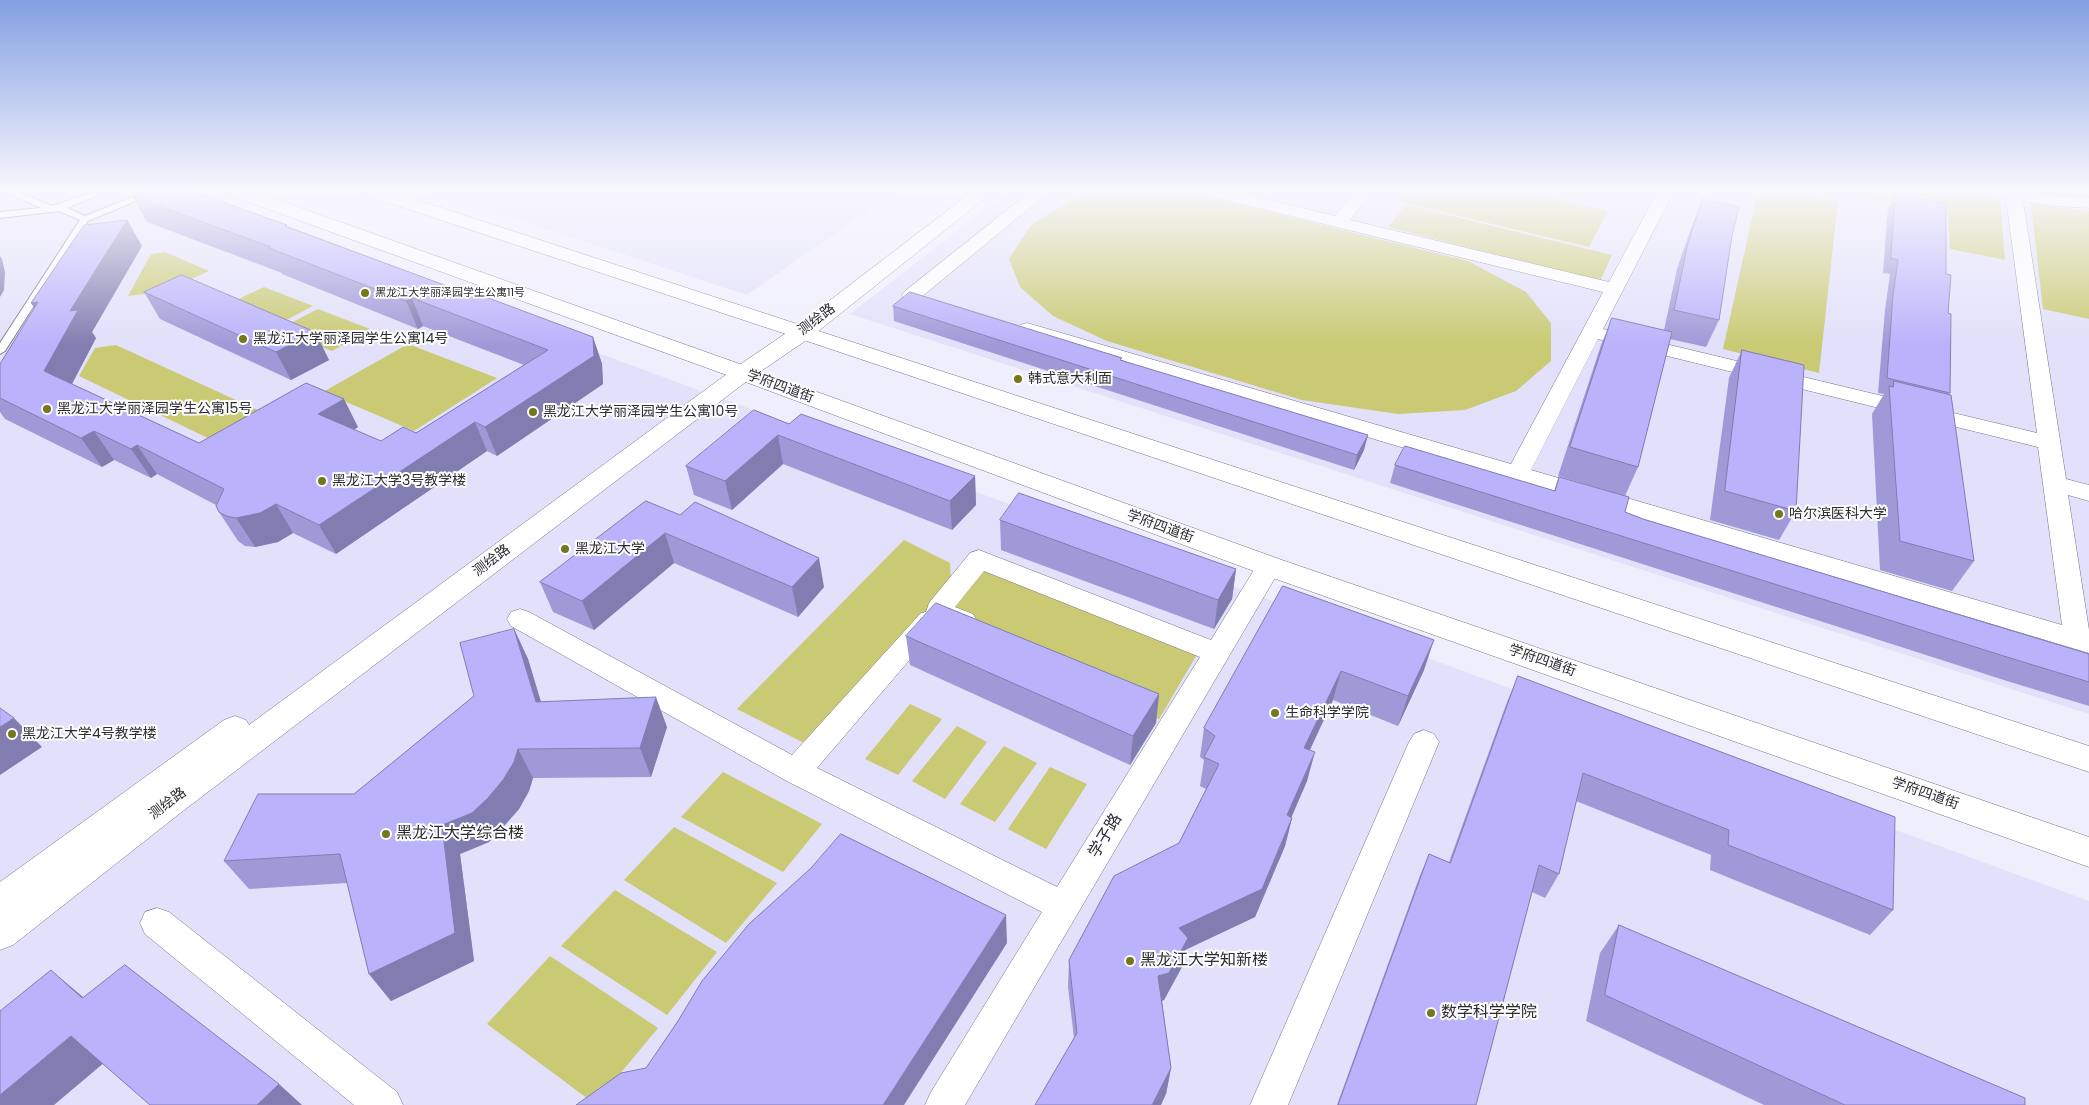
<!DOCTYPE html>
<html>
<head>
<meta charset="utf-8">
<style>
  body { margin:0 }
  canvas { display:block; background:#efeefd }
</style>
</head>
<body>
<canvas width="2089" height="1105"></canvas>
<script>
const c = document.querySelector('canvas').getContext('2d');
c.lineJoin = 'round';
function fill(path, color) {
  c.fillStyle = color;
  c.fill(path, 'evenodd');
}
function trace(path, color, width, dash) {
  c.strokeStyle = color;
  c.lineWidth = width;
  c.lineCap = dash ? 'butt' : 'round';
  c.setLineDash(dash || []);
  c.stroke(path);
}
function drawText(font, color, halo, rows, align = 'center') {
  c.font = font + ' Poppins,"Noto Sans SC",sans-serif';
  c.lineWidth = 4;
  c.setLineDash([]);
  c.textBaseline = 'middle';
  c.strokeStyle = halo;
  c.fillStyle = color;
  for (const [text, x, y, turn = 0] of rows) {
    c.save();
    c.translate(x, y);
    c.rotate((+turn || 0) * Math.PI / 180);
    c.textAlign = isNaN(turn) ? turn : align;
    if (halo) c.strokeText(text, 0, 0);
    c.fillText(text, 0, 0);
    c.restore();
  }
}
fill(new Path2D(`
  M 0,191 L 157,191 L 2089,901 L 2089,1105 L 0,1105 Z
  M 431,191 L 896,191 L 747,295 Z
  M 1009,191 L 2089,191 L 2089,714 L 850,314 Z`), '#e2e0fa');
fill(new Path2D(`
  M 1109,191 L 1184,191 L 1468,261 L 1526,292 L 1551,323 L 1551,361 L 1516,391 L 1465,410 L 1398,414 L 1302,400 L 1107,341 L 1053,316 L 1020,287 L 1009,259 L 1031,225 L 1073,200 Z
  M 1408,191 L 1521,191 L 1608,211 L 1589,247 L 1400,202 Z
  M 1758,191 L 1786,191 L 1838,202 L 1819,373 L 1723,349 Z
  M 1836,191 L 1972,191 L 2000,200 L 2005,260 L 1950,249 L 1948,214 Z
  M 2021,191 L 2089,191 L 2089,199 Z
  M 2031,204 L 2089,211 L 2089,319 L 2043,309 Z
  M 1406,205 L 1612,255 L 1600,281 L 1388,227 Z
  M 165,252 L 209,271 L 165,291 L 128,296 L 151,254 Z
  M 264,287 L 313,306 L 273,327 L 224,306 Z
  M 318,309 L 370,329 L 332,351 L 279,329 Z
  M 408,344 L 497,378 L 414,431 L 323,392 Z
  M 116,345 L 262,412 L 212,440 L 79,376 L 95,348 Z
  M 904,540 L 950,563 L 951,586 L 804,743 L 737,709 Z
  M 984,566 L 1199,651 L 1159,719 L 936,626 Z
  M 910,704 L 942,719 L 898,775 L 865,759 Z
  M 957,726 L 987,742 L 945,799 L 912,781 Z
  M 1004,746 L 1037,763 L 995,822 L 960,804 Z
  M 1050,767 L 1087,784 L 1046,849 L 1008,829 Z
  M 723,772 L 822,824 L 783,872 L 681,817 Z
  M 674,827 L 777,883 L 726,943 L 624,880 Z
  M 615,890 L 717,952 L 667,1015 L 561,946 Z
  M 550,956 L 658,1028 L 595,1104 L 487,1024 Z`), '#c9ca73');
const lane = new Path2D(`
  M 4,191 L 16,191 L 52,206 L 96,191 L 108,191 L 67,208 L 85,216 L 148,191 L 160,191 L 88,221 L 5,351 L 0,354 L 0,343 L 80,220 L 59,211 L 0,218 L 0,212 L 41,208 Z`);
const street = new Path2D(`
  M 402,191 L 424,191 C 418,199 401,206 391,204 L 389,200 L 391,196 Z
  M 1031,191 L 1050,191 L 919,299 L 912,301 L 905,299 L 902,295 L 905,291 Z
  M 1203,191 L 1232,191 L 1335,216 L 1355,191 L 1372,191 L 1350,220 L 1609,282 L 1658,191 L 1674,191 L 1603,329 L 2037,433 L 2006,198 L 1990,195 L 1988,191 L 2027,191 L 2056,196 L 2089,198 L 2089,208 L 2056,206 L 2023,201 L 2066,479 L 2089,485 L 2089,501 L 2068,495 L 2089,630 L 2089,653 L 1020,333 L 1017,329 L 1020,325 L 1027,323 L 1034,325 L 1511,464 L 1603,292 L 1205,195 ZM 1598,339 L 2038,447 L 2062,625 L 1531,470 Z
  M 979,550 L 1211,640 L 1260,560 L 1269,557 L 1278,560 L 1282,566 L 965,1105 L 925,1105 L 931,1092 L 1042,912 L 785,780 L 511,626 L 507,619 L 511,612 L 520,609 L 529,612 L 792,755 L 921,613 L 926,612 L 929,603 L 970,553 ZM 984,571 L 1200,657 L 1057,887 L 817,768 L 942,622 L 964,631 L 973,628 L 977,621 L 973,614 L 955,607 Z
  M 1424,730 L 1434,734 L 1439,742 L 1288,1105 L 1250,1105 L 1409,742 L 1414,734 Z
  M 157,908 L 169,912 L 397,1092 L 403,1105 L 354,1105 L 145,934 L 140,923 L 145,912 Z`);
const secondary = new Path2D(`
  M 973,191 L 994,191 L 811,337 L 751,378 L 179,814 L 13,945 L 0,950 L 0,882 L 224,720 L 235,716 L 246,720 L 249,725 L 735,368 L 795,327 Z`);
const primary = new Path2D(`
  M 226,191 L 253,191 L 751,368 L 1279,559 L 2089,837 L 2089,867 L 1259,573 L 735,378 L 229,195 Z
  M 362,191 L 390,191 L 2089,746 L 2089,772 L 795,337 L 365,195 Z`);
trace(lane, '#777586', 2);
trace(street, '#777586', 1);
trace(secondary, '#777586', 1);
trace(primary, '#777586', 1);
fill(lane, '#fff');
fill(street, '#fff');
fill(secondary, '#fff');
fill(primary, '#fff');
fill(new Path2D(`
  M 1896,194 L 1946,274 L 1950,393 L 1949,394 L 1974,561 L 1952,591 L 1880,570 L 1872,414 L 1884,394 L 1878,393 L 1885,310 L 1890,274 L 1883,273 L 1888,207 Z
  M 132,196 L 289,227 L 463,292 L 593,337 L 602,364 L 603,384 L 497,456 L 487,451 L 336,554 L 293,533 L 278,542 L 255,547 L 245,546 L 238,541 L 219,512 L 216,505 L 157,474 L 151,478 L 114,460 L 102,467 L 5,419 L 0,412 L 0,364 L 35,308 L 31,303 L 127,220 L 142,246 L 92,332 L 96,338 L 72,384 L 199,443 L 358,427 L 354,430 L 381,441 L 416,433 L 524,365 L 423,326 L 418,329 L 282,274 L 282,273 L 147,222 Z
  M 1703,199 L 1732,236 L 1719,320 L 1706,347 L 1670,339 L 1638,467 L 1625,496 L 1558,476 L 1601,345 L 1612,318 L 1664,330 L 1677,269 L 1692,225 Z
  M 144,292 L 315,332 L 329,360 L 291,380 L 160,319 Z
  M 893,306 L 1122,360 L 1364,450 L 1354,470 L 894,321 Z
  M 1742,350 L 1796,511 L 1779,540 L 1710,520 L 1729,378 Z
  M 789,424 L 975,476 L 976,505 L 952,530 L 783,464 L 732,510 L 694,495 L 686,466 Z
  M 1395,465 L 1554,491 L 1559,477 L 1625,512 L 1643,519 L 2089,654 L 2089,706 L 2007,681 L 1390,483 Z
  M 646,501 L 824,587 L 798,617 L 674,563 L 594,630 L 553,612 L 540,582 Z
  M 1000,520 L 1236,569 L 1232,599 L 1214,629 L 1001,550 Z
  M 1283,586 L 1424,670 L 1398,726 L 1333,700 L 1310,750 L 1307,781 L 1291,817 L 1292,818 L 1285,846 L 1255,917 L 1185,950 L 1183,965 L 1164,1000 L 1162,1001 L 1171,1068 L 1166,1094 L 1074,1038 L 1068,987 L 1069,960 L 1179,843 L 1206,789 L 1200,786 L 1204,760 L 1200,757 L 1204,728 Z
  M 514,629 L 528,659 L 541,702 L 667,727 L 651,777 L 533,778 L 529,791 L 519,809 L 504,826 L 489,842 L 460,854 L 474,961 L 391,1001 L 369,974 L 347,883 L 249,889 L 224,861 L 354,794 L 474,696 Z
  M 906,636 L 1159,694 L 1156,723 L 1130,765 L 910,665 Z
  M 1518,676 L 1893,910 L 1870,935 L 1710,870 L 1711,855 L 1576,801 L 1559,874 L 1545,898 L 1532,892 L 1476,1105 L 1337,1105 L 1419,878 L 1429,854 L 1449,862 L 1507,702 Z
  M 1619,925 L 2025,1105 L 1764,1105 L 1586,1021 L 1600,953 Z`), '#a099d8');
fill(new Path2D(`
  M 127,220 L 142,246 L 92,332 L 96,338 L 64,399 L 44,371 L 70,311 Z
  M 0,256 L 2,259 L 5,272 L 4,290 L 0,297 Z
  M 412,298 L 423,326 L 418,329 L 406,301 Z
  M 38,302 L 50,331 L 31,303 Z
  M 315,332 L 329,360 L 291,380 L 276,352 Z
  M 593,337 L 602,364 L 603,384 L 497,456 L 485,427 Z
  M 344,399 L 358,427 L 333,443 L 318,414 Z
  M 475,422 L 487,451 L 336,554 L 319,525 Z
  M 94,431 L 114,460 L 102,467 L 81,438 Z
  M 778,435 L 783,464 L 732,510 L 725,481 Z
  M 1368,435 L 1364,450 L 1354,470 L 1357,455 Z
  M 137,445 L 157,474 L 151,478 L 131,449 Z
  M 975,476 L 976,505 L 952,530 L 950,501 Z
  M 276,504 L 293,533 L 278,542 L 255,547 L 236,518 Z
  M 665,533 L 674,563 L 594,630 L 582,601 Z
  M 819,558 L 824,587 L 798,617 L 792,587 Z
  M 1236,569 L 1232,599 L 1214,629 L 1218,600 Z
  M 514,629 L 528,659 L 550,732 L 536,702 Z
  M 1434,640 L 1424,670 L 1398,726 L 1408,696 Z
  M 1341,671 L 1333,700 L 1297,777 L 1304,748 Z
  M 1159,694 L 1156,723 L 1130,765 L 1133,736 Z
  M 656,697 L 667,727 L 651,777 L 640,748 Z
  M 14,718 L 42,747 L 0,775 L 0,727 Z
  M 518,749 L 533,778 L 529,791 L 519,809 L 504,826 L 489,842 L 460,854 L 474,961 L 391,1001 L 369,974 L 442,825 Z
  M 1315,752 L 1307,781 L 1280,844 L 1287,815 Z
  M 1292,818 L 1285,846 L 1255,917 L 1185,950 L 1183,965 L 1164,1000 L 1154,1003 L 1158,976 L 1179,928 Z
  M 1006,915 L 1007,943 L 904,1105 L 883,1105 Z
  M 51,970 L 83,997 L 82,998 Z
  M 71,1036 L 105,1062 L 54,1105 L 0,1105 L 0,1095 Z
  M 1171,1068 L 1166,1094 L 1161,1105 L 1152,1105 Z
  M 279,1084 L 302,1105 L 257,1105 Z`), '#827db0');
const building = new Path2D(`
  M 145,191 L 192,191 L 287,225 L 285,226 L 463,292 L 467,290 L 593,337 L 594,356 L 485,427 L 475,422 L 319,525 L 276,504 L 260,513 L 236,518 L 226,516 L 219,512 L 216,506 L 224,489 L 137,445 L 131,449 L 94,431 L 81,438 L 0,398 L 0,364 L 38,302 L 31,303 L 84,225 L 127,220 L 70,311 L 78,310 L 44,371 L 199,443 L 306,383 L 344,399 L 318,414 L 381,441 L 403,427 L 416,433 L 548,350 L 412,298 L 406,301 L 269,248 L 271,247 L 132,196 Z
  M 1896,194 L 1946,204 L 1946,274 L 1951,275 L 1948,313 L 1951,314 L 1950,393 L 1887,378 L 1893,295 L 1898,260 L 1891,258 Z
  M 1703,199 L 1739,207 L 1732,236 L 1719,320 L 1674,310 L 1688,243 Z
  M 182,275 L 315,332 L 276,352 L 144,292 Z
  M 910,292 L 1122,358 L 1120,360 L 1368,435 L 1357,455 L 893,306 Z
  M 1612,318 L 1672,332 L 1638,467 L 1570,447 Z
  M 1742,350 L 1804,365 L 1796,511 L 1725,491 Z
  M 1894,381 L 1951,395 L 1974,561 L 1900,541 L 1889,386 L 1893,387 Z
  M 754,410 L 789,424 L 801,414 L 975,476 L 950,501 L 778,435 L 725,481 L 686,466 Z
  M 1405,446 L 1555,491 L 1559,477 L 1629,497 L 1625,512 L 1643,519 L 2089,654 L 2089,682 L 2023,662 L 1395,465 Z
  M 1019,493 L 1236,569 L 1218,600 L 1000,520 Z
  M 646,501 L 680,515 L 695,502 L 819,558 L 792,587 L 665,533 L 582,601 L 540,582 Z
  M 1283,586 L 1434,640 L 1408,696 L 1341,671 L 1304,748 L 1315,752 L 1287,815 L 1292,818 L 1262,889 L 1179,928 L 1188,938 L 1169,973 L 1158,976 L 1171,1068 L 1152,1105 L 1035,1105 L 1077,1033 L 1069,960 L 1114,876 L 1179,843 L 1219,764 L 1204,757 L 1215,736 L 1204,728 Z
  M 936,603 L 1159,694 L 1133,736 L 906,636 Z
  M 514,629 L 536,702 L 656,697 L 640,748 L 518,749 L 514,762 L 503,780 L 488,798 L 472,813 L 442,825 L 455,933 L 369,974 L 340,854 L 224,861 L 258,794 L 354,794 L 474,696 L 460,643 Z
  M 1518,676 L 1895,817 L 1893,910 L 1728,845 L 1729,830 L 1583,773 L 1559,874 L 1539,865 L 1476,1105 L 1338,1105 L 1429,854 L 1450,863 Z
  M 0,708 L 14,718 L 0,727 Z
  M 841,834 L 1006,915 L 883,1105 L 576,1105 L 621,1073 L 646,1068 L 678,1021 L 702,981 L 749,924 L 810,869 Z
  M 1619,925 L 2025,1098 L 2025,1105 L 1845,1105 L 1605,995 Z
  M 125,965 L 279,1084 L 257,1105 L 150,1105 L 71,1036 L 0,1095 L 0,1011 L 51,970 L 82,998 Z`);
fill(building, '#bab2fb');
trace(building, '#827db0', 1);
const sky = c.createLinearGradient(0, 0, 0, 346);
sky.addColorStop(0, '#84a0e2');
sky.addColorStop(0.55, '#f8f7fe');
sky.addColorStop(1, '#f8f7fe00');
c.fillStyle = sky;
c.fillRect(0, 0, 2089, 346);
for (const [x, y, r, color] of [
  [365,293,5,"#76761c"],
  [243,339,5,"#76761c"],
  [1018,379,5,"#76761c"],
  [47,409,5,"#76761c"],
  [533,412,5,"#76761c"],
  [322,481,5,"#76761c"],
  [1779,514,5,"#76761c"],
  [565,549,5,"#76761c"],
  [1275,713,5,"#76761c"],
  [12,734,5,"#76761c"],
  [386,834,5,"#76761c"],
  [1130,961,5,"#76761c"],
  [1431,1013,5,"#76761c"]
]) {
  const dot = new Path2D();
  dot.arc(x, y, r, 0, 2 * Math.PI);
  c.fillStyle = color;
  c.fill(dot);
  trace(dot, '#fdfdfd', 2);
}
drawText('11px', '#2d2c33', '#fdfdfd', [
  ["黑龙江大学丽泽园学生公寓11号",375,293]
], 'left');
drawText('14px', '#2d2c33', '#fdfdfd', [
  ["测绘路",817,320,-37],
  ["学府四道街",780,387,20],
  ["学府四道街",1160,527,20],
  ["测绘路",492,561,-37],
  ["学府四道街",1542,661,19],
  ["学府四道街",1925,794,19],
  ["测绘路",168,804,-37]
]);
drawText('14px', '#2d2c33', '#fdfdfd', [
  ["黑龙江大学丽泽园学生公寓14号",253,339],
  ["韩式意大利面",1028,379],
  ["黑龙江大学丽泽园学生公寓15号",57,409],
  ["黑龙江大学丽泽园学生公寓10号",543,412],
  ["黑龙江大学3号教学楼",332,481],
  ["哈尔滨医科大学",1789,514],
  ["黑龙江大学",575,549],
  ["生命科学学院",1285,713],
  ["黑龙江大学4号教学楼",22,734]
], 'left');
drawText('16px', '#2d2c33', '#fdfdfd', [
  ["黑龙江大学综合楼",396,834],
  ["黑龙江大学知新楼",1140,961],
  ["数学科学学院",1441,1013]
], 'left');
drawText('16px', '#2d2c33', '#fdfdfd', [
  ["学子路",1106,836,-59]
]);
</script>
</body>
</html>
